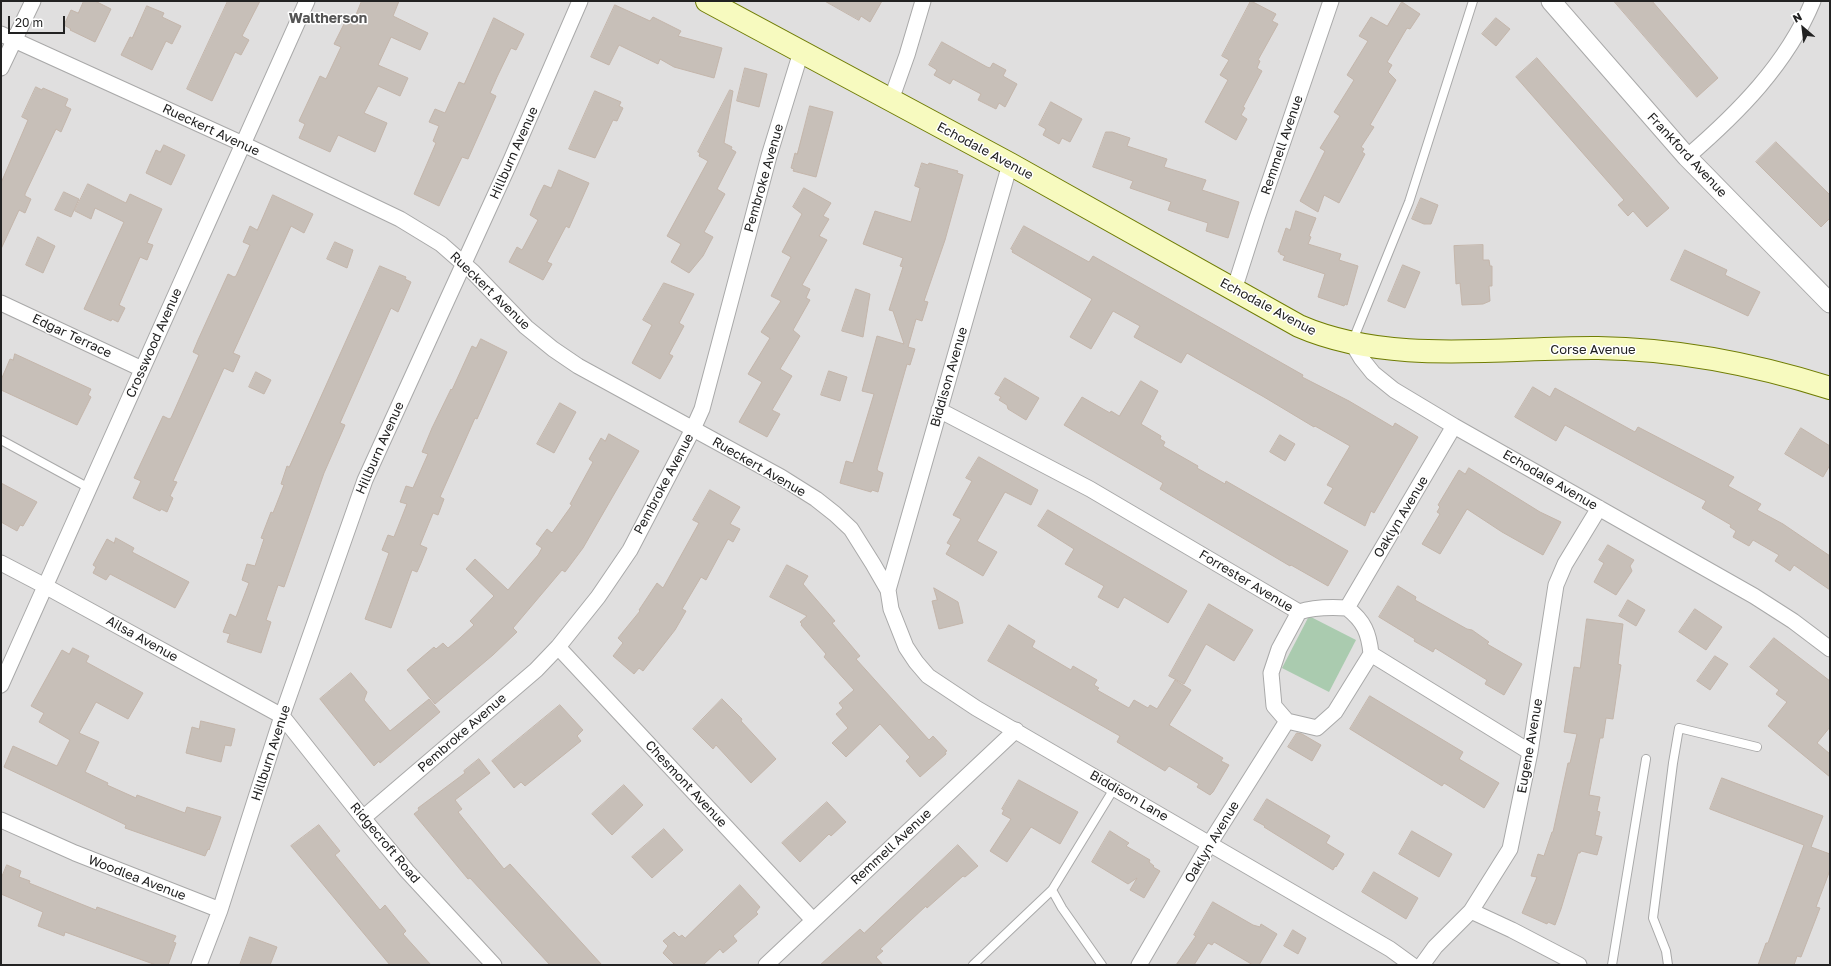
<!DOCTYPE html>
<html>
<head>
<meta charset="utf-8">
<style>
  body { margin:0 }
  #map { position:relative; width:1831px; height:966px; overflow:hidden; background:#f2efe9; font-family:"Golos Text",sans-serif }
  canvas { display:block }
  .frame { position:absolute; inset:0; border:2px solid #222; pointer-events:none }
  .north { position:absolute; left:1783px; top:8px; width:40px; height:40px; -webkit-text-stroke:3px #fff; paint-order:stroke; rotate:332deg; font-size:11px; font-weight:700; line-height:16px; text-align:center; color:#222 }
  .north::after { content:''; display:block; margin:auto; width:14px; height:18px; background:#222; clip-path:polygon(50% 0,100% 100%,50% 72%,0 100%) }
  .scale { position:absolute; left:8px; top:16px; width:57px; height:18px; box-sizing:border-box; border:2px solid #222; border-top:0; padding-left:5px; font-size:12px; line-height:14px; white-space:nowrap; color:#222; -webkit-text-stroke:3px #fff; paint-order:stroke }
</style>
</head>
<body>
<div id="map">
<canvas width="1831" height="966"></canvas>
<div class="frame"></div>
<div class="north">N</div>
<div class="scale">20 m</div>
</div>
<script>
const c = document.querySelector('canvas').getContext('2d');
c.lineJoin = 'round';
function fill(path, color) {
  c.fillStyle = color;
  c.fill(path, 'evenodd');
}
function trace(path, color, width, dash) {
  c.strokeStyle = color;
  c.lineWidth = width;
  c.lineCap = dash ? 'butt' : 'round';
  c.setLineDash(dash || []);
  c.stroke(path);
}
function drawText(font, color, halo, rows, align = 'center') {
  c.font = font + ' "Golos Text",sans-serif';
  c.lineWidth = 3;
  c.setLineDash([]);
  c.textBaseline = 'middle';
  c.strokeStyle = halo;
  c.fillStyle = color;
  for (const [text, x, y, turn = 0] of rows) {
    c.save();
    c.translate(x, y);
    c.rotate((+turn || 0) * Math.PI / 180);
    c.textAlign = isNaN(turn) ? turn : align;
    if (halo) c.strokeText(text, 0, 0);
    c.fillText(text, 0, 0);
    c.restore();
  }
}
fill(new Path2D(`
  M 1,1 L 1830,1 L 1830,965 L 1,965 Z`), '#e0dfdf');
fill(new Path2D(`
  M 1309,616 L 1356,640 L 1329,692 L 1282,668 Z`), '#aacbaf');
const building = new Path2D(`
  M 84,1 L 95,1 L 111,9 L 95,42 L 70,30 L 71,29 L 64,25 L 71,10 L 78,13 Z
  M 228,1 L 260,1 L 242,36 L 249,40 L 241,55 L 235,52 L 212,101 L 187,89 Z
  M 362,1 L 399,1 L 393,16 L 428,33 L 420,50 L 391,37 L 378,65 L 408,78 L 400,96 L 378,86 L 364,113 L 387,123 L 375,152 L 338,135 L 330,152 L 299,138 L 305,124 L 299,121 L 320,76 L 326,79 L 341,47 L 334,44 L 347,18 L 353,21 Z
  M 825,1 L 882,1 L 870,22 L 861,16 L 859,20 Z
  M 1251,1 L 1276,14 L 1272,21 L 1278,24 L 1258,60 L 1260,61 L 1257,68 L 1262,71 L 1243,107 L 1245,108 L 1241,115 L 1247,119 L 1236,140 L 1205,122 L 1228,80 L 1220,75 L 1229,60 L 1222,56 Z
  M 1614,1 L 1652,1 L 1718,78 L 1697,97 Z
  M 1402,2 L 1420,14 L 1410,29 L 1407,28 L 1387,62 L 1392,65 L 1388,72 L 1396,80 L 1370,125 L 1374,127 L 1361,147 L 1364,149 L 1362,152 L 1365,154 L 1339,203 L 1324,195 L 1318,212 L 1300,201 L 1325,151 L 1320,148 L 1340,116 L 1334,112 L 1354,80 L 1347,75 L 1368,41 L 1359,36 L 1371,17 L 1387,26 Z
  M 615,5 L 650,21 L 653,17 L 681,31 L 678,36 L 722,48 L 714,78 L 674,67 L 660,59 L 658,64 L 619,45 L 609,65 L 591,57 Z
  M 147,6 L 164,13 L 162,17 L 181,26 L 172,44 L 166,41 L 152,70 L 121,55 L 130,37 L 132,38 Z
  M 494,18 L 524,34 L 516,50 L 511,48 L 497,77 L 490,93 L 496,96 L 468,159 L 462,157 L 439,206 L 414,194 L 436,143 L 433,141 L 439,126 L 429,122 L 435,109 L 445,113 L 459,82 L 464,84 Z
  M 1496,18 L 1510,29 L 1496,46 L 1482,34 Z
  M 942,42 L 987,67 L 990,68 L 993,63 L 1006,70 L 1003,76 L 1017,84 L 1005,107 L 999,103 L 996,109 L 978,100 L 981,94 L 953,79 L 950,84 L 934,75 L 937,70 L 929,65 Z
  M 1537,58 L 1669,208 L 1647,227 L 1633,211 L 1628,216 L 1618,205 L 1624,200 L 1516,77 Z
  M 745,68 L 767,74 L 759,107 L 737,101 Z
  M 36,87 L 42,90 L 43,88 L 68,99 L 65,106 L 71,109 L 61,132 L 56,129 L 25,194 L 25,196 L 31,199 L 25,213 L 19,210 L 1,249 L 1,183 L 28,120 L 22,117 Z
  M 730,90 L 733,91 L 724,143 L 732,147 L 731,149 L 736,152 L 717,189 L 725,194 L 704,232 L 713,237 L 703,256 L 689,273 L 671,262 L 681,244 L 667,236 L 708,161 L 699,156 L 700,153 L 698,152 Z
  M 595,91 L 621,102 L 619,106 L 623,108 L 617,121 L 613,120 L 595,158 L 569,149 Z
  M 1051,102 L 1082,119 L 1070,142 L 1062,138 L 1059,144 L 1043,135 L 1046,129 L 1039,125 Z
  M 810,106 L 833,112 L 816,177 L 793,171 L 794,169 L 791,168 L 795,153 L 797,154 Z
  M 1106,132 L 1112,132 L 1130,138 L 1127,146 L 1167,159 L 1164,167 L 1206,180 L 1202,190 L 1239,202 L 1228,238 L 1206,231 L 1208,223 L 1168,210 L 1171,202 L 1130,188 L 1133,181 L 1093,167 Z
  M 1776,142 L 1830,195 L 1830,218 L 1821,227 L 1756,162 Z
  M 164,145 L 185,155 L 171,185 L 146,173 L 156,150 L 160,152 Z
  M 922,163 L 928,165 L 929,163 L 958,171 L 957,173 L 963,175 L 945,240 L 924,301 L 928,302 L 922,321 L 916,319 L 908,347 L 915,349 L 910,365 L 907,364 L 877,469 L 878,471 L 883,473 L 878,492 L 872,490 L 871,492 L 840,483 L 846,461 L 853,463 L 874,394 L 862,391 L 877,336 L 904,344 L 893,311 L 889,310 L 903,267 L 900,266 L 903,258 L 863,244 L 875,211 L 911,222 L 920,188 L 915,186 Z
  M 559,170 L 589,183 L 569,228 L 566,226 L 547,262 L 552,264 L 543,280 L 509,262 L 517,247 L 522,250 L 538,220 L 530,215 L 537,199 L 544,185 L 551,188 Z
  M 88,184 L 126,203 L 130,194 L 162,209 L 147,243 L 153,245 L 147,260 L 140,257 L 119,305 L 125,308 L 118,322 L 112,319 L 111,321 L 84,309 L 124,222 L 95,208 L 91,219 L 75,211 Z
  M 804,188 L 831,203 L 823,216 L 829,219 L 819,236 L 827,240 L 802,285 L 810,289 L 806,298 L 810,300 L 793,330 L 800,336 L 780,369 L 792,376 L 772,410 L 780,414 L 767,437 L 739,422 L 762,382 L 748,374 L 770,338 L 761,332 L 781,301 L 771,296 L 791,257 L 782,252 L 802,214 L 793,207 Z
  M 64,192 L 79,199 L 71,217 L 55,210 Z
  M 273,195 L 313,214 L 304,233 L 291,226 L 233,353 L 240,356 L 233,372 L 224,368 L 173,481 L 177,482 L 170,496 L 173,498 L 167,512 L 161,509 L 160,511 L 133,498 L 141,481 L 134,478 L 163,416 L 169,419 L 171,418 L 199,355 L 193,352 L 198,340 L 228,274 L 234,277 L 236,276 L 250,245 L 243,242 L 250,226 L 257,230 Z
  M 1421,198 L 1438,205 L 1431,224 L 1424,224 L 1412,219 Z
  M 1296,211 L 1316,218 L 1309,236 L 1311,237 L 1308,244 L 1341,254 L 1339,260 L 1358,266 L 1347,305 L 1345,304 L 1344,306 L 1318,297 L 1325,274 L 1283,260 L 1285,256 L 1280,254 L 1280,252 L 1278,252 L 1286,228 L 1290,230 Z
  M 1024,226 L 1089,262 L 1093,256 L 1303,375 L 1302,377 L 1349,401 L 1393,427 L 1395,423 L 1418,437 L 1374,513 L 1371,511 L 1365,526 L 1324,503 L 1333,488 L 1327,485 L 1350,446 L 1315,426 L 1314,427 L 1264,397 L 1187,353 L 1181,363 L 1134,337 L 1140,326 L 1113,311 L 1091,349 L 1070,337 L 1092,299 L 1012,252 L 1013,250 L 1011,249 Z
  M 38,237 L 55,246 L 43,273 L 26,265 Z
  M 335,242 L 353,250 L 347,268 L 327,259 Z
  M 1483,245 L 1483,260 L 1489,260 L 1490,266 L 1492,266 L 1492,286 L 1489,286 L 1490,301 L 1483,304 L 1462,305 L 1460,283 L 1456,284 L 1454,246 Z
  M 1685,250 L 1727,270 L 1725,275 L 1760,292 L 1748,316 L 1671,280 Z
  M 1403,265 L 1420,272 L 1405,308 L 1388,301 Z
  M 380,266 L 406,277 L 405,279 L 411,282 L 398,312 L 391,308 L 340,423 L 345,425 L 324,473 L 284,587 L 278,585 L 266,620 L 271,622 L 261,653 L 227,642 L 230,634 L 223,632 L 230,614 L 236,617 L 249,583 L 242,580 L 247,564 L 255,566 L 264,539 L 261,538 L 271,512 L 273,513 L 284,485 L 281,484 L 287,466 L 289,467 Z
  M 664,283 L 694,294 L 679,323 L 684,326 L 669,354 L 673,356 L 660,379 L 632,363 L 652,325 L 643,320 Z
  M 856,289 L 870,294 L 863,337 L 842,331 Z
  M 481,339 L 507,352 L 477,419 L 475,418 L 440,497 L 444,499 L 438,515 L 433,513 L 420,545 L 427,548 L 421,563 L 417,572 L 412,570 L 391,628 L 365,619 L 389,553 L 382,550 L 388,535 L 394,537 L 407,504 L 400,502 L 406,486 L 413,488 L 428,454 L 422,452 L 432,428 L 451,389 L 452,390 L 472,346 L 476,348 Z
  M 15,354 L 91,389 L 88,395 L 91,397 L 77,425 L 1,390 L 1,380 L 10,359 L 13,360 Z
  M 829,371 L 847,377 L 840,401 L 821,395 Z
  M 256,372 L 271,380 L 264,394 L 249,387 Z
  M 1005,378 L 1039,398 L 1026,420 L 1008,409 L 1007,405 L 999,400 L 1001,397 L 995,394 Z
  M 1141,381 L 1158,391 L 1141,424 L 1161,436 L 1160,439 L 1165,442 L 1163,446 L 1198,466 L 1197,468 L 1225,484 L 1226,481 L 1348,551 L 1328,586 L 1291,565 L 1290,566 L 1160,489 L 1163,483 L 1064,425 L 1082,397 L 1110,413 L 1111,411 L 1119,416 Z
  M 1533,387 L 1550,397 L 1555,388 L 1635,432 L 1638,427 L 1734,477 L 1728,486 L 1761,504 L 1757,510 L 1783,524 L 1830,556 L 1830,590 L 1794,565 L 1790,571 L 1775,561 L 1779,555 L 1753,540 L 1749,546 L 1733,537 L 1736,531 L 1730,527 L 1731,525 L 1702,508 L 1706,501 L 1659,476 L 1565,425 L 1556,441 L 1515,417 Z
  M 560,403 L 576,412 L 554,453 L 537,444 Z
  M 1801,428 L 1830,446 L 1830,465 L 1823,477 L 1785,454 Z
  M 609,434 L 639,451 L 583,548 L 565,572 L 562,570 L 513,628 L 517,632 L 493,655 L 435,704 L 407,670 L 434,647 L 436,649 L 443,643 L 448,648 L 460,638 L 474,625 L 470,621 L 494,596 L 466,569 L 475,559 L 508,590 L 538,555 L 542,548 L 536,544 L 541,537 L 547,529 L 552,533 L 572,505 L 570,504 L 593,462 L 589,459 L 601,438 L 605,441 Z
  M 1280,435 L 1295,444 L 1285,461 L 1270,452 Z
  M 979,457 L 1038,490 L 1031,505 L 1005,492 L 977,541 L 997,552 L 983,576 L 946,554 L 951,545 L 947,543 L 961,519 L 953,515 L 972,481 L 966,478 Z
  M 1469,468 L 1540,512 L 1561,522 L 1543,555 L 1502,532 L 1467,509 L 1440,554 L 1422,544 L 1440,514 L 1437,512 L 1440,507 L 1438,505 L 1459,470 L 1465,474 Z
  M 1,483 L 37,502 L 23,526 L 20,525 L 17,531 L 1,522 Z
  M 710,490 L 740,507 L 730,524 L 740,529 L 733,542 L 728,539 L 706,580 L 701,577 L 682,609 L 686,611 L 675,630 L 643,671 L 639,668 L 634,674 L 613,656 L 623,643 L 618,638 L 640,611 L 639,610 L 657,583 L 663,588 L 699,523 L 693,520 Z
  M 1048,510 L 1187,591 L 1168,623 L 1124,597 L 1118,608 L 1098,597 L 1104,586 L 1065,564 L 1074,549 L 1038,526 Z
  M 116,538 L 134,548 L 132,552 L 189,582 L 175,608 L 110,574 L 106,580 L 93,573 L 96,567 L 93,565 L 107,539 L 114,543 Z
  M 1608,545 L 1634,560 L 1630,566 L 1632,571 L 1616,595 L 1594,582 L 1604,563 L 1599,560 Z
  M 787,565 L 808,576 L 803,584 L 835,621 L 832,623 L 860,656 L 856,659 L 929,740 L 933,736 L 947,751 L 945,752 L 946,754 L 920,777 L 906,761 L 910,757 L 880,724 L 846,757 L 832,743 L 848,728 L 836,714 L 843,708 L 839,703 L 854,690 L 824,657 L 826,654 L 801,625 L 802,624 L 800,622 L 807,616 L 770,597 Z
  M 1398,586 L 1416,597 L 1415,600 L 1467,629 L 1472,630 L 1489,642 L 1487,644 L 1522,664 L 1504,695 L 1485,684 L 1487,680 L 1435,648 L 1433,652 L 1414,641 L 1415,639 L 1379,617 Z
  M 934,588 L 958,602 L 963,623 L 939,629 L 932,601 L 937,600 Z
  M 1628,600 L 1645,610 L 1636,626 L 1619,616 Z
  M 1209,604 L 1253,630 L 1234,661 L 1206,644 L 1184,684 L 1169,676 Z
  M 1695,609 L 1722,627 L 1706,650 L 1679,632 Z
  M 1587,619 L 1623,624 L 1618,664 L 1621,665 L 1613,719 L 1606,718 L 1603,738 L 1600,738 L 1589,795 L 1600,797 L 1597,811 L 1600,812 L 1595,835 L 1602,837 L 1597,855 L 1581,851 L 1580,853 L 1578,853 L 1561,909 L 1555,925 L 1548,922 L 1547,924 L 1522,913 L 1537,877 L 1531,876 L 1538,854 L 1544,856 L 1552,832 L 1553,832 L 1568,763 L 1570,763 L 1577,734 L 1564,732 L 1574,667 L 1580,668 Z
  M 1009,625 L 1035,641 L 1032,647 L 1071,670 L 1073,666 L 1097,680 L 1094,685 L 1099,688 L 1097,690 L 1129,708 L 1134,700 L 1148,708 L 1150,705 L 1157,709 L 1175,680 L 1191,690 L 1169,725 L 1223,758 L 1221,761 L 1229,765 L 1213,792 L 1210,795 L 1197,787 L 1199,784 L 1169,766 L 1165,771 L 1117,742 L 1120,736 L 988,661 Z
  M 1774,638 L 1830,681 L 1830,727 L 1817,743 L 1830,754 L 1830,777 L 1768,726 L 1787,702 L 1776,694 L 1779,690 L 1750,667 Z
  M 73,648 L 89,656 L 86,662 L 143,693 L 128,719 L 96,702 L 79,733 L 99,742 L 85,772 L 108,783 L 107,785 L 136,798 L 137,795 L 185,813 L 187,807 L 221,817 L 209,850 L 208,849 L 205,856 L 125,828 L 126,825 L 4,767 L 13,746 L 57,766 L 70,740 L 39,722 L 44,713 L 31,706 L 62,650 L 69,654 Z
  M 1715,656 L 1728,664 L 1710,690 L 1697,681 Z
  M 351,673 L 367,692 L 364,700 L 390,731 L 429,699 L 440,712 L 380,763 L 379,761 L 374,766 L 320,699 Z
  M 1370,696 L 1463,752 L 1459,759 L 1499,783 L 1484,808 L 1444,783 L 1442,786 L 1350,729 Z
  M 722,699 L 742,719 L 741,721 L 776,759 L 751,783 L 716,745 L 713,749 L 693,729 Z
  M 560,705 L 583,730 L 577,736 L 581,741 L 525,786 L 521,782 L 514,788 L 492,761 Z
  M 201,721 L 235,729 L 231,746 L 225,745 L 221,762 L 186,753 L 192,727 L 199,729 Z
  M 1297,733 L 1302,734 L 1321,745 L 1312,761 L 1288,747 Z
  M 479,759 L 490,773 L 455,800 L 462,809 L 458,812 L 504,869 L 510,864 L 602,965 L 550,965 L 470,878 L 468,879 L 414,814 L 419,810 L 418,808 L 465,773 L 464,771 Z
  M 1722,778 L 1823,816 L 1811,847 L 1830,854 L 1830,870 L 1816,907 L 1820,908 L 1801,957 L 1797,956 L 1794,965 L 1758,965 L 1766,943 L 1768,943 L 1804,845 L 1710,809 Z
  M 1019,780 L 1078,812 L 1060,844 L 1031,827 L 1007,862 L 990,851 L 1011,819 L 1002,814 L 1004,810 L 1002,809 Z
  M 624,785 L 643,805 L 612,835 L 592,814 Z
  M 1267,799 L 1330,836 L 1326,843 L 1344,854 L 1336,867 L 1335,866 L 1333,870 L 1264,827 L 1265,826 L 1254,820 Z
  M 827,802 L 846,822 L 831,836 L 829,834 L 800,862 L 782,843 Z
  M 319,825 L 340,851 L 335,855 L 380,910 L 385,905 L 406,931 L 403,934 L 431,965 L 390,965 L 291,846 Z
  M 664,829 L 683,850 L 652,878 L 632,857 Z
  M 1110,831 L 1129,843 L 1126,846 L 1150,860 L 1149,862 L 1154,866 L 1153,867 L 1160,871 L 1144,898 L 1130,890 L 1137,878 L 1128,884 L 1092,862 Z
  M 1412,831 L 1452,854 L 1439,877 L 1399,854 Z
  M 958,845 L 978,866 L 965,877 L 963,876 L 927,908 L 926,906 L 880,949 L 883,951 L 876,957 L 883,965 L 820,965 L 860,929 L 864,933 Z
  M 7,865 L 21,871 L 19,877 L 30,881 L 29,883 L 96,910 L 97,907 L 176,936 L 173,942 L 176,943 L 168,965 L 156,965 L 65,932 L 64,936 L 38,926 L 43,912 L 1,894 L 1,879 Z
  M 1374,872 L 1418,898 L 1406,919 L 1362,892 Z
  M 740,885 L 760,907 L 756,912 L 758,914 L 733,936 L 737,941 L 723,953 L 720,949 L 703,965 L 675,965 L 663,953 L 668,946 L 663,941 L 674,932 L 679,937 L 682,935 L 685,938 Z
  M 1213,902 L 1253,925 L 1260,927 L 1261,924 L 1277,934 L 1259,965 L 1253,965 L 1214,942 L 1212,945 L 1208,943 L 1194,965 L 1176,965 L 1196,936 L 1194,935 Z
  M 1293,930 L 1306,938 L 1298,954 L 1284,946 Z
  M 250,937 L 277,947 L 270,965 L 240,965 Z`);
fill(building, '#c7bfb8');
trace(building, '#c4b6ab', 1);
const service = new Path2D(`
  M 1353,340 L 1409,202 L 1473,1
  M 1,440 L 89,488
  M 973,965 L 1052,890
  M 1102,965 L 1062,908 L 1052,890 L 1115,787
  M 1612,965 L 1646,759
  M 1668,965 L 1666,951 L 1653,918 L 1673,763 L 1679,728 L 1757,747`);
const minor = new Path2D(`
  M 1,34 L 243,144 L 400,219 L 441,244 L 473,272 L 526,327 L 553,349 L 578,366 L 781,477 L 816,499 L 835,514 L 851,529 L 873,564 L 888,590 L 891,609 L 906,647 L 916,662 L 928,676 L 976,708 L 1390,949 L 1412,965
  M 1,68 L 33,1
  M 891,100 L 907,55 L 923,1
  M 1687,157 C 1738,113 1787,64 1813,1
  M 1234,290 L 1257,218 L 1331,1
  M 1,303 L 142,369
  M 1352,343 L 1361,358 L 1373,373 L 1394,390 L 1454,426 L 1754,596 L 1793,621 L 1830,649
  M 939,410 L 1090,489 L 1299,612
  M 1,563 L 45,586 L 282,716 L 363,818 L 407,871 L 494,965
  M 888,590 L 1010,164
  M 1347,608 L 1454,426
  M 1299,612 L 1279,649 L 1271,673 L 1274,706 L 1287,721 L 1317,728 L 1335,712 L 1371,654
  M 1299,612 C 1314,607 1331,607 1347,608 C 1364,621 1369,633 1371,654
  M 558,647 L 813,920
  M 1371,654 L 1530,752
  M 1,685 L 307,1
  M 363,818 L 536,670 L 558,647 L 598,597 L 630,550 L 693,429 L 702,409 L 769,156 L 801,52
  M 1,820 L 75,853 L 220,910
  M 1471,911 L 1512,930 L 1579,965
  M 199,965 L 220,910 L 282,716 L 365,480 L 511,160 L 580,1
  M 766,965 L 1016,730
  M 1139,965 L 1210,843 L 1287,721
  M 1422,965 L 1435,947 L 1471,911 L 1510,849 L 1530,752 L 1556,585 L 1565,564 L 1599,508`);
const tertiary = new Path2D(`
  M 1551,1 L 1687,157 L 1830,303`);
const secondary = new Path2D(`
  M 707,1 L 1010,164 L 1299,326 C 1391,366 1501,347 1598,348 C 1678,349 1754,364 1830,388`);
trace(service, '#a9a9a9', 10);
trace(minor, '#a9a9a9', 17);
trace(tertiary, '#a9a9a9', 21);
trace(secondary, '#707d05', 24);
trace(service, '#fff', 8);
trace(minor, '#fff', 15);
trace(tertiary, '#fff', 19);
trace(secondary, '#f7fabf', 22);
drawText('13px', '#222', '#fff', [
  ["Rueckert Avenue",211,130,25],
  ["Remmell Avenue",1282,145,-71],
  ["Echodale Avenue",985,151,28],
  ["Hillburn Avenue",514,153,-66],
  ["Frankford Avenue",1687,155,47],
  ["Pembroke Avenue",764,178,-74],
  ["Rueckert Avenue",490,291,44],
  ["Echodale Avenue",1268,307,28],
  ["Edgar Terrace",72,336,25],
  ["Crosswood Avenue",154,343,-66],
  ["Corse Avenue",1593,350],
  ["Biddison Avenue",949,377,-74],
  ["Hillburn Avenue",380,448,-66],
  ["Rueckert Avenue",759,467,30],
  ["Echodale Avenue",1550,480,30],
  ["Pembroke Avenue",664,484,-62],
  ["Oaklyn Avenue",1401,517,-59],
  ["Forrester Avenue",1246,581,31],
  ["Ailsa Avenue",142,639,29],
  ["Pembroke Avenue",462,733,-41],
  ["Eugene Avenue",1530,746,-80],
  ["Hillburn Avenue",271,753,-72],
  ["Chesmont Avenue",686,784,47],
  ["Biddison Lane",1129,796,30],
  ["Oaklyn Avenue",1212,842,-59],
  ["Ridgecroft Road",385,843,50],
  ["Remmell Avenue",891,847,-43],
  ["Woodlea Avenue",137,878,21]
]);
drawText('bold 14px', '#555', '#fff', [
  ["Waltherson",328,19]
]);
</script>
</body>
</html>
